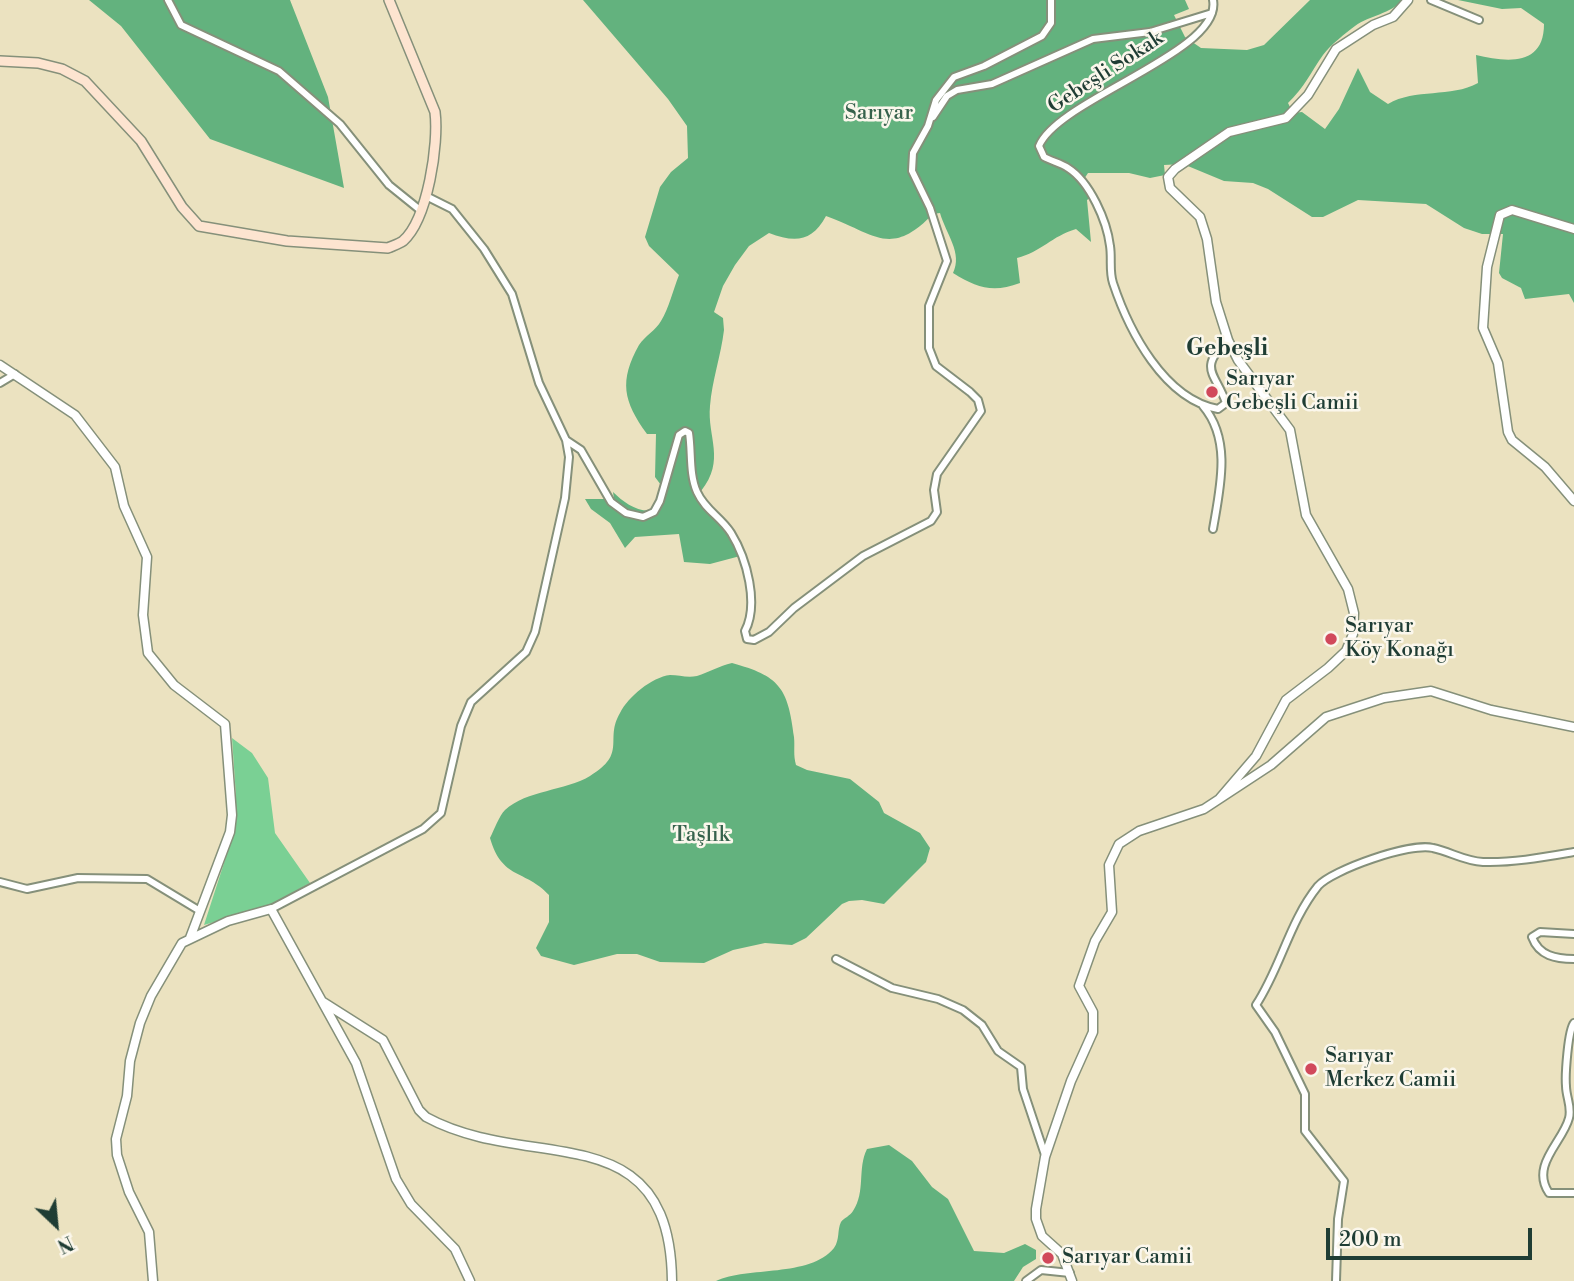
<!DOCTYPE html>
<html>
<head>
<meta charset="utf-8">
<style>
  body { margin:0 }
  #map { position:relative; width:1574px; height:1281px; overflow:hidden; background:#ebe2c0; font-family:"Libre Bodoni",serif }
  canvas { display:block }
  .north { position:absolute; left:21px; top:1190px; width:70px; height:70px; -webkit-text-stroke:5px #fbf7ec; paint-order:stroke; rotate:154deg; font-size:19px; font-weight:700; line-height:28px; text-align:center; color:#1f3d34 }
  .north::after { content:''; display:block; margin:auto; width:24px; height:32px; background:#1f3d34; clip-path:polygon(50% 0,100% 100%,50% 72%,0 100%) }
  .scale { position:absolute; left:1326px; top:1228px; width:206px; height:32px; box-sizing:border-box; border:4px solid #1f3d34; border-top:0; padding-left:9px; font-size:21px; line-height:24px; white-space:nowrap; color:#1f3d34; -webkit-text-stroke:5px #fbf7ec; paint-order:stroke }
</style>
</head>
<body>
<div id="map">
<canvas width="1574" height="1281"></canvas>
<div class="north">N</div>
<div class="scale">200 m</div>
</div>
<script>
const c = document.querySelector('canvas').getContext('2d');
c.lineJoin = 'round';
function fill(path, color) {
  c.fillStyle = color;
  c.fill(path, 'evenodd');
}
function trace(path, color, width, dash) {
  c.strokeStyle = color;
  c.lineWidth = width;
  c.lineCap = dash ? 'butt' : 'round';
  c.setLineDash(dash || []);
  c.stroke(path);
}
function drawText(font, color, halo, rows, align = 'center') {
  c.font = font + ' "Libre Bodoni",serif';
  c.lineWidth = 5;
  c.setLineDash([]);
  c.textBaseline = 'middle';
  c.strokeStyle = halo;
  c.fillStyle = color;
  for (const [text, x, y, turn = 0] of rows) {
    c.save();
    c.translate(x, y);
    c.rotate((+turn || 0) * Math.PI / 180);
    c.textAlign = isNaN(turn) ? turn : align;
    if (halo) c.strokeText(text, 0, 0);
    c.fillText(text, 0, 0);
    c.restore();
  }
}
fill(new Path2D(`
  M 232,738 L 252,753 L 268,778 L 275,833 L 310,883 L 269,906 L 204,925 L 234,832 L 236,796 Z`), '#7ad094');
fill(new Path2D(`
  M 89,0 L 290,0 L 328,97 L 344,188 L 210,139 L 121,26 Z
  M 583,0 L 1185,0 L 1189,9 L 1174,15 L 1185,37 L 1201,48 L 1247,50 L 1264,45 L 1310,0 L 1402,0 C 1391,14 1370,15 1355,26 C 1346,33 1330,45 1323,55 C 1311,72 1304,88 1288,103 L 1293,113 L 1302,112 L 1325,129 L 1339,109 L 1358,68 L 1370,92 L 1388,104 C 1415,88 1451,98 1478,83 L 1476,55 C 1506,62 1544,67 1544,24 L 1521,8 L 1502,9 L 1458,0 L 1574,0 L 1574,303 L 1569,294 L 1525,299 L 1521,288 L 1502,278 L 1499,273 L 1503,234 L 1482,234 L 1464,228 L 1426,204 L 1358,200 L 1323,217 L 1312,217 L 1268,189 L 1253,183 L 1224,181 L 1183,164 L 1164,165 L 1165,175 L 1150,178 L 1129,173 L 1088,173 L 1084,179 L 1094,195 L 1087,200 L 1091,242 L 1076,229 C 1052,236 1041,252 1017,258 L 1020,283 C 993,293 977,288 953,273 C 963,253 946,234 940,213 L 933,214 C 890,258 876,234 826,216 C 812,242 795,243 769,233 L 749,246 L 735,265 L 723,286 L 714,312 L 723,318 L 724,330 C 721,355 712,381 710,406 C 707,437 726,460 701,491 L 708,505 L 733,529 L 744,555 L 710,564 L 684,562 L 679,534 L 635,537 L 625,548 L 610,523 L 591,509 L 585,499 L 614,499 L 613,492 C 624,503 641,515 657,509 L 664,489 L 655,477 L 656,434 L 647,434 C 623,401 619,381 639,345 C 645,336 656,330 661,321 C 669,308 673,290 679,275 L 649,246 L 645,237 L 660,187 L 671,172 L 688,158 L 687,126 L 668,99 Z
  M 732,663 C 779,676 788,687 794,737 C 795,747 793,755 796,765 L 807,770 L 850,779 L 879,802 L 884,813 L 920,833 L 930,848 L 926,862 L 884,904 L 862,900 L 849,901 L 842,904 L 806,938 L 792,945 L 765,943 L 733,950 L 704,963 L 660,962 L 637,954 L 617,954 L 574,965 L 541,956 L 536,948 L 549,922 L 549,895 C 525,869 502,880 490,838 C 494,830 499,816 505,810 C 527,790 565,791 590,776 C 628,753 604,740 620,713 C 628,697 652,677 670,675 C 679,675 687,678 697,676 C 709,672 719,666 732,663 Z
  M 889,1145 L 912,1161 L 932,1187 L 948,1199 L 974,1251 L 1004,1253 L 1025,1244 L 1036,1250 L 1036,1259 L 1023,1267 L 1014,1281 L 716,1281 C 748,1266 809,1278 834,1248 C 840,1239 837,1230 841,1222 C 844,1218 850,1216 853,1211 C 866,1191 857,1169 867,1149 Z`), '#63b27e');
const minor = new Path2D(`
  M 168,0 L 181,25 L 279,71 L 340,124 L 389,185 L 420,210
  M 1213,0 C 1223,52 1058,99 1039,146 L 1044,157 C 1051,161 1061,163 1068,168 C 1090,182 1107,221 1110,246 C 1112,258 1109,271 1113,283 C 1129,331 1164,399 1218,409 L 1226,403 C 1216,373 1197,369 1228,340
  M 1431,0 L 1479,20
  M 933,117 L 947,96 L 957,90 L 992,84 L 1093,39 L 1150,32 L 1212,13
  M 0,383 L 15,374
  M 1203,406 C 1232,440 1220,488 1213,529
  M 566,440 L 581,450 L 611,502 L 626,513 L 643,517 L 654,512 L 660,501 L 679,435 L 685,431 L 689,433 C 692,452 689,474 697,492 C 705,510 721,517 731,533 C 747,559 759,604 745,631 L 747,639 L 754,640 L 769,632 L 794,608 L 863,556 L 931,521 L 937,512 L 934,490 L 937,474 L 981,411 L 978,400 L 970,392 L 936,366 L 929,348 L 929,306 L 947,261 L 930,208 L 912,171 L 913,153 L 928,126 L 936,100 L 954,77 L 984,66 L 1042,36 L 1051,23 L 1051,0
  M 0,882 L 27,889 L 78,878 L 147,879 L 200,911
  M 271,909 L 423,829 L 441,813 L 461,726 L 471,702 L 526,652 L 535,632 L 565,498 L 569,457 L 566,440 L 539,383 L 512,294 L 484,249 L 452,209 L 426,196
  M 1574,934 L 1540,932 L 1532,937 C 1539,956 1556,959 1574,959
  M 836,959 L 892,988 L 938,999 L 963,1010 L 982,1025 L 998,1051 L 1021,1067 L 1023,1089 L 1045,1155
  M 1574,1023 C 1568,1030 1565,1075 1566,1086 C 1566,1097 1572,1107 1569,1118 C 1563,1142 1530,1165 1549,1193 L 1574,1193
  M 1026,1281 L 1041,1270 L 1070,1273
  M 1336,1281 L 1338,1219 L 1344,1181 L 1305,1131 L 1305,1094 L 1275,1032 L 1256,1005 C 1281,967 1289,922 1318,886 C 1332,870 1411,842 1433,848 C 1451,852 1464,861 1483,862 C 1513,863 1545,857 1574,852`);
const tertiary = new Path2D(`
  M 1574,229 L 1512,210 L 1500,215 L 1487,267 L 1483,328 L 1498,363 L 1508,432 L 1512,440 L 1545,467 L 1574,501
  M 0,365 L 75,415 L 115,467 L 124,506 L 147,557 L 143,615 L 148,653 L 174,685 L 225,724 L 232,815 L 230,832 L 190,938
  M 1220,798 L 1256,756 L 1286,700 L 1328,668 L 1346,651 L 1353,634 L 1354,613 L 1348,589 L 1306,515 L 1290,430 L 1238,360 L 1228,340 L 1216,302 L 1207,239 L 1200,217 L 1170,188 L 1168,177 L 1175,169 L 1229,132 L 1286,118 L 1308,95 L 1336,49 L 1373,25 L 1393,17 L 1408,0
  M 323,1002 L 383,1040 L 419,1110 L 426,1117 C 530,1174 670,1111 672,1281
  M 153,1281 L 149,1232 L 129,1192 L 117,1155 L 116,1139 L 127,1096 L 130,1061 L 140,1023 L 151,996 L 182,943 L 228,921 L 271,909 L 356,1063 L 396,1179 L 411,1204 L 455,1249 L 470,1281
  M 1072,1281 L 1062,1254 L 1042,1236 L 1036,1219 L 1036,1209 L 1045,1157 L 1071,1081 L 1093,1032 L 1093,1012 L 1079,986 L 1095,941 L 1112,912 L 1109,865 L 1119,844 L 1139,831 L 1204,809 L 1271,765 L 1326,717 L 1384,698 L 1431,691 L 1491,710 L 1574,727`);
const secondary = new Path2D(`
  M 0,61 L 38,63 L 62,69 L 85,81 L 141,141 L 182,207 L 199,226 L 287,241 L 388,248 C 392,246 399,244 403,241 C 428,219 439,143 435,112 L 389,0`);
trace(minor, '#85907a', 10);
trace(tertiary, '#85907a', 11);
trace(secondary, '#85907a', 12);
trace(minor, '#fff', 6);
trace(tertiary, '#fff', 8);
trace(secondary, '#fde4d0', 9);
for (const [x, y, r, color] of [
  [1212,392,7,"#d1495b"],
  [1331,639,7,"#d1495b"],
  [1311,1069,7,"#d1495b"],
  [1048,1258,7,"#d1495b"]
]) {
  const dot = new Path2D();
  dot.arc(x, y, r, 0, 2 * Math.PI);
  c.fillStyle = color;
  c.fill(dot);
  trace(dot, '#fbf7ec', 2.5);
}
drawText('21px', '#1f3d34', '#fbf7ec', [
  ["Gebeşli Sokak",1106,73,-33]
]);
drawText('21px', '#36624c', '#fbf7ec', [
  ["Sarıyar",879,114],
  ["Taşlık",701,836]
]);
drawText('21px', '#1f3d34', '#fbf7ec', [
  ["Sarıyar",1226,380],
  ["Gebeşli Camii",1226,404],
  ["Sarıyar",1345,627],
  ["Köy Konağı",1345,651],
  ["Sarıyar",1325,1057],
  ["Merkez Camii",1325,1081],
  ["Sarıyar Camii",1062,1258]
], 'left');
drawText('bold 23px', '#1f3d34', '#fbf7ec', [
  ["Gebeşli",1227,349]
]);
</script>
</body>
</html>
